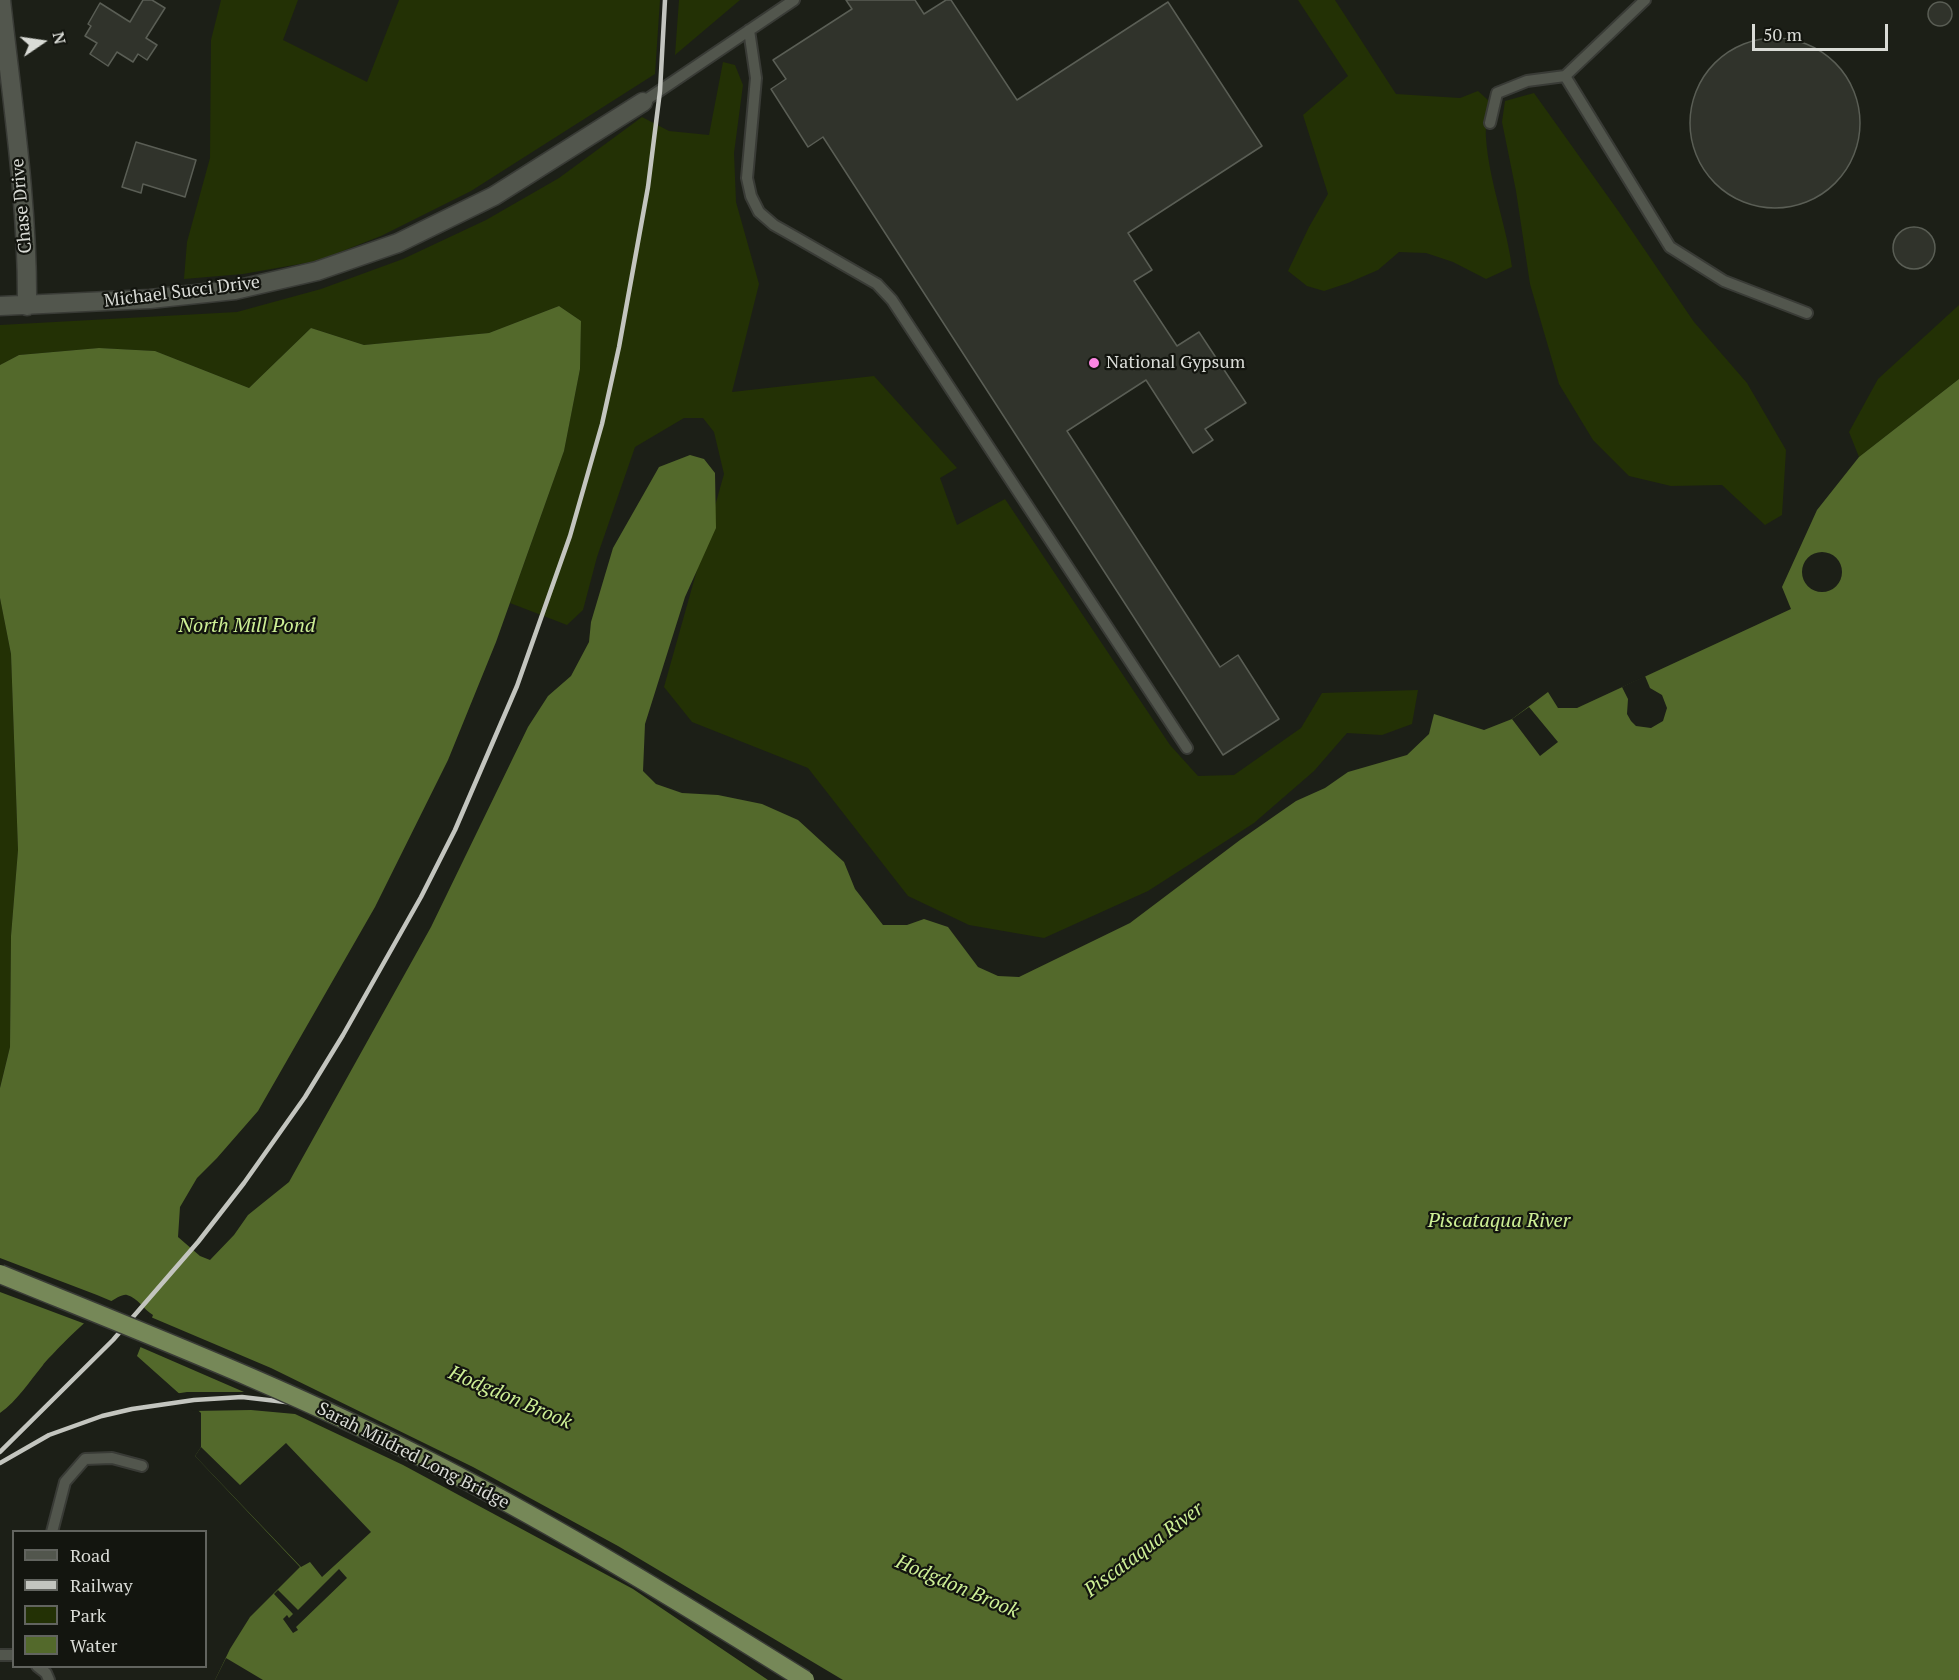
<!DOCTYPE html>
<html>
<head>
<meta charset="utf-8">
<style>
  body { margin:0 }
  #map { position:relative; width:1959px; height:1680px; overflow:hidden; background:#1c1f17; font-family:"PT Serif",serif }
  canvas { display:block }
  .legend { position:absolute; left:12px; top:1530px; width:195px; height:138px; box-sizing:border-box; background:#13150f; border:2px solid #62645f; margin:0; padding:8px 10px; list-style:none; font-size:18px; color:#d9dbd6 }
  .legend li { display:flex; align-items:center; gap:12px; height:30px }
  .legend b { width:30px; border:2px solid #62645f }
  .north { position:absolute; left:12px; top:12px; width:60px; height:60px; -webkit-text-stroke:4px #13150f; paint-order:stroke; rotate:77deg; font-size:16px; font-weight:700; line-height:24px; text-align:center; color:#d9dbd6 }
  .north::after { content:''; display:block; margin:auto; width:21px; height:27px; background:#d9dbd6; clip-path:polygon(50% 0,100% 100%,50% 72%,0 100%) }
  .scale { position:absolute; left:1752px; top:24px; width:136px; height:27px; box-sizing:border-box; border:3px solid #d9dbd6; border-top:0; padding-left:8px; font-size:18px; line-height:21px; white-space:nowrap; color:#d9dbd6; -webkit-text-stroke:4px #13150f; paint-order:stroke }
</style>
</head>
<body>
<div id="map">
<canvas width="1959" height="1680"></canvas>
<ul class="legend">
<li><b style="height:8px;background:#52564d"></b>Road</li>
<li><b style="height:8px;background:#c3c5bf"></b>Railway</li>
<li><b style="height:16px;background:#233105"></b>Park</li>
<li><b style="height:16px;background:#53692b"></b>Water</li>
</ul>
<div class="north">N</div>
<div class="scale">50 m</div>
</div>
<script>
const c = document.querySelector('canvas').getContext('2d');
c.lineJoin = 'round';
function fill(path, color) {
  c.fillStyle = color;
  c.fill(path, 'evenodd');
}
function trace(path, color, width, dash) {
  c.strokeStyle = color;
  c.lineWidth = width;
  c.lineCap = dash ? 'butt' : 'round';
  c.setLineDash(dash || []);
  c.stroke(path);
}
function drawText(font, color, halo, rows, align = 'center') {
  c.font = font + ' "PT Serif",serif';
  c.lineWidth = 4.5;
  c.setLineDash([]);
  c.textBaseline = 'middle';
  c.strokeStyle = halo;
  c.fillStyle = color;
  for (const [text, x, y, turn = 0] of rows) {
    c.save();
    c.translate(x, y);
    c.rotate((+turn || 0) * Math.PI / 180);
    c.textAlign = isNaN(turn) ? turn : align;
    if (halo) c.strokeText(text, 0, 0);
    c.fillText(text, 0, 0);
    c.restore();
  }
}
fill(new Path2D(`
  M 221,0 L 298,0 L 283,40 L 367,82 L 399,0 L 660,0 L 655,74 L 471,191 L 381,236 L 317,261 L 243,274 L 184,279 L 187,242 L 210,158 L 211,40 Z
  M 679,0 L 740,0 L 675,55 Z
  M 1298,0 L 1335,0 L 1396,94 L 1460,98 L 1478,91 L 1489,101 C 1488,113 1485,126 1486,138 C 1489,182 1506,223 1512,267 L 1486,279 L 1453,262 L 1426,253 L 1399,252 L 1378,270 L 1348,283 L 1324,291 L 1307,286 L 1288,271 L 1309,227 L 1328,194 L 1303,115 L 1348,76 Z
  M 723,62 L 735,65 L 743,85 L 734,153 L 736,202 L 759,284 L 732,392 L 874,376 L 957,468 L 940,478 L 957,525 L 1005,499 L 1170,745 L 1198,776 L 1234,775 L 1301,728 L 1322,693 L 1418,690 L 1412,724 L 1382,735 L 1347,733 L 1314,771 L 1254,823 L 1148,891 L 1044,938 L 969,925 L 908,896 L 808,768 L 692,722 L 664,687 L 724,474 L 714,432 L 703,418 L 684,418 L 635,447 L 597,557 L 583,610 L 567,625 L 510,603 L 564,451 L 580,369 L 581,321 L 559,306 L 489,333 L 364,345 L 311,328 L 249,388 L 155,351 L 99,348 L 19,355 L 0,365 L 0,325 L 237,312 L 321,289 L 403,259 L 486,220 L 559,178 L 642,117 L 669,131 L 709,135 Z
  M 1534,93 L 1619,212 L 1694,322 L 1747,383 L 1786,450 L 1782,515 L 1765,525 L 1722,485 L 1671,486 L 1629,476 L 1593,440 L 1559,384 L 1530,284 L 1516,191 L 1502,122 L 1505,101 Z
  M 1959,305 L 1959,379 L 1859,457 L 1849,432 L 1878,379 Z
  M 0,598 L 11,654 L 18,850 L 11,936 L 10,1047 L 0,1087 Z`), '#233105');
fill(new Path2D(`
  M 559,306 L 581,321 L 580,369 L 564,451 L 496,642 L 448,760 L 375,907 L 258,1111 L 217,1158 L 197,1178 L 180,1207 L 178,1237 L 200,1256 L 210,1260 L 234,1235 L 248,1215 L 289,1182 L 431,927 L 528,727 L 548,696 L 571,676 L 589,642 L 591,622 L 613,548 L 659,467 L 690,455 L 704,459 L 715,473 L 716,528 L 685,597 L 645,724 L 643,771 L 656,784 L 682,793 L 718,795 L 762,804 L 798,820 L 844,862 L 855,889 L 883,925 L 907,925 L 924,919 L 948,927 L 978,967 L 998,976 L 1019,977 L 1130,923 L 1240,840 L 1296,801 L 1325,788 L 1348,772 L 1407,755 L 1429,734 L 1434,714 L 1484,730 L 1512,719 L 1548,692 L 1558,708 L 1577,708 L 1791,609 L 1782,587 L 1817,510 L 1859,457 L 1959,379 L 1959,1680 L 215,1680 L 230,1649 L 250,1617 L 300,1567 L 195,1456 L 201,1447 L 201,1413 L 137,1356 L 153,1315 C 144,1310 138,1298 127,1295 C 113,1291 53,1353 43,1365 C 29,1382 18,1400 0,1413 L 0,1088 L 10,1047 L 11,936 L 18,850 L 11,654 L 0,598 L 0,365 L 19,355 L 99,348 L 155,351 L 249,388 L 311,328 L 364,345 L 489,333 Z`), '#53692b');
fill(new Path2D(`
  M1802 572a20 20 0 1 1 40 0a20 20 0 1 1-40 0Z
  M 1645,676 L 1650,688 L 1662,695 L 1667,708 L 1663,721 L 1651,728 L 1636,726 L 1631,721 L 1627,714 L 1628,699 L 1622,687 Z
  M 1529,707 L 1558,742 L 1540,756 L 1512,719 Z
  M 0,1258 L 97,1295 L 116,1303 L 88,1325 L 0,1292 Z
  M 146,1315 L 271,1368 L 473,1467 L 618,1546 L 843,1680 L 768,1680 L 633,1589 L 403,1465 L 295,1414 L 251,1410 L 194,1411 L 174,1394 L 187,1392 L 244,1392 L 138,1346 L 149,1317 Z
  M 286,1443 L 371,1532 L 322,1577 L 310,1562 L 301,1567 L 195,1456 L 201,1447 L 240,1485 Z
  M 339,1569 L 347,1578 L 296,1627 L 298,1630 L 293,1633 L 283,1619 L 287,1615 L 289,1618 L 293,1614 L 274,1594 L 278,1590 L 298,1610 Z
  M 226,1658 L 263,1680 L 215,1680 Z`), '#1c1f17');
const building = new Path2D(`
  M 143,0 L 152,0 L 165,8 L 146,38 L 157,45 L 147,60 L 138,54 L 133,62 L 117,52 L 108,66 L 90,54 L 97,43 L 85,36 L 91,26 L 88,24 L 100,3 L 130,22 Z
  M 846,0 L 915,0 L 924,14 L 946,0 L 951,0 L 1017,100 L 1168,2 L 1262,146 L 1128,233 L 1152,270 L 1134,281 L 1177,346 L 1199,332 L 1246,403 L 1205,429 L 1213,440 L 1193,453 L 1146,380 L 1067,431 L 1220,667 L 1238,655 L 1279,719 L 1223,755 L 823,137 L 808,147 L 771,89 L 786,79 L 773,60 L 852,9 Z
  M1928 14a12 12 0 1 1 24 0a12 12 0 1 1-24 0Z
  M1690 123a85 85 0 1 1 170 0a85 85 0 1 1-170 0Z
  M 136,142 L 196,160 L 185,197 L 143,184 L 141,193 L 122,187 Z
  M1893 248a21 21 0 1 1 42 0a21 21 0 1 1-42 0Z`);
fill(building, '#30332b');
trace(building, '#5a5e55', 1.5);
const lane = new Path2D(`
  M 749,30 L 756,78 L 747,178 L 751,196 L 759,212 L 774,225 L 797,238 L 877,284 L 892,300 L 1187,748
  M 1565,76 L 1670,247 L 1724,281 L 1807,313
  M 643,102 L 794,0
  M 1490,123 L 1497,93 L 1527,81 L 1565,76 L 1645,0
  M 52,1532 L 65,1482 L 85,1459 L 112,1458 L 142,1466
  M 0,1655 L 14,1655
  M 37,1666 L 46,1673 L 49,1680`);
const street = new Path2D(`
  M 1,0 C 12,101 28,203 27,306
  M 0,306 L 150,299 L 235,290 L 317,271 L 398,243 L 494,196 L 643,102`);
trace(lane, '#393b36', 14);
trace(street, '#393b36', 21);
trace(lane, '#52564d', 10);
trace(street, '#52564d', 18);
trace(new Path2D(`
  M 0,1452 L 113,1340 L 198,1242 L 244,1183 L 305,1097 L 343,1035 L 421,897 L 455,830 L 517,686 L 570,536 L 602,424 L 619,347 L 648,187 L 660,91 L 665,0
  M 0,1463 L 49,1435 L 102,1416 L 132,1409 L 194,1400 L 242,1397 L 294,1403 L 326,1414 L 434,1463 L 681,1602 L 804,1680`), '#c3c5bf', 4.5);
const primaryBridge = new Path2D(`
  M 0,1274 C 147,1334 296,1392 437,1465 C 563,1530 685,1605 805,1680`);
trace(primaryBridge, '#393b36', 21, []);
trace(primaryBridge, '#768858', 18);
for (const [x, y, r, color] of [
  [1094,363,6,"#fc86e3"]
]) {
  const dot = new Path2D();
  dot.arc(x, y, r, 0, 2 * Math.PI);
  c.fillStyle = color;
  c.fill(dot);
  trace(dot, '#13150f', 2);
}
drawText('18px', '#d9dbd6', '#13150f', [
  ["Chase Drive",22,206,-95],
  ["Michael Succi Drive",182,292,-7],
  ["Sarah Mildred Long Bridge",413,1456,27]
]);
drawText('18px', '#d9dbd6', '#13150f', [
  ["National Gypsum",1106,363]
], 'left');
drawText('italic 20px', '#cdef95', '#13150f', [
  ["North Mill Pond",247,626],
  ["Piscataqua River",1499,1221],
  ["Hodgdon Brook",510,1398,23],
  ["Piscataqua River",1144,1550,-37],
  ["Hodgdon Brook",957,1587,23]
]);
</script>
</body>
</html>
